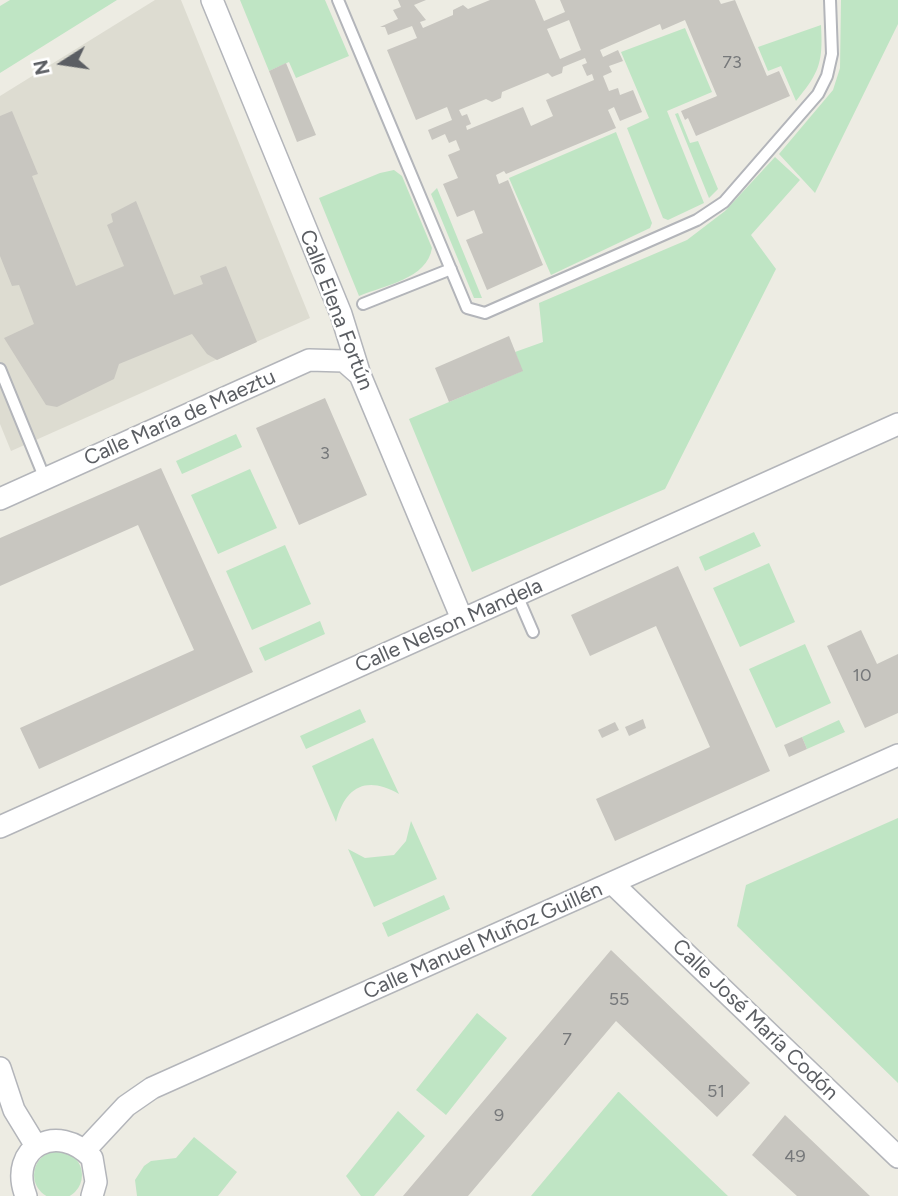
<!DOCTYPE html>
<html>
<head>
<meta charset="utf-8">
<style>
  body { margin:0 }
  #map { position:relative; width:898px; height:1196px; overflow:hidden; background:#edece3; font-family:Figtree,sans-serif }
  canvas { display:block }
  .north { position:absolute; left:28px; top:28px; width:70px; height:70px; -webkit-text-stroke:5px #fff; paint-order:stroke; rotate:258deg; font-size:19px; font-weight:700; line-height:28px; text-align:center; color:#5b5e63 }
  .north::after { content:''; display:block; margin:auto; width:24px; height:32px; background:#5b5e63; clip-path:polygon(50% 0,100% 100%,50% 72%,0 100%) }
</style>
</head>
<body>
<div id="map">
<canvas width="898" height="1196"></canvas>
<div class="north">N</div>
</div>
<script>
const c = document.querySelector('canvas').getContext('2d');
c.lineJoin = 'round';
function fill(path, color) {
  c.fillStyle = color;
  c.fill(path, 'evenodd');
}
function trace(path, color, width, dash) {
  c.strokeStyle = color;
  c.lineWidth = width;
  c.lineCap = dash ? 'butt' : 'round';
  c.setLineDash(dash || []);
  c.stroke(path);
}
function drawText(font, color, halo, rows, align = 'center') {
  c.font = font + ' Figtree,sans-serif';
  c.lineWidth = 5;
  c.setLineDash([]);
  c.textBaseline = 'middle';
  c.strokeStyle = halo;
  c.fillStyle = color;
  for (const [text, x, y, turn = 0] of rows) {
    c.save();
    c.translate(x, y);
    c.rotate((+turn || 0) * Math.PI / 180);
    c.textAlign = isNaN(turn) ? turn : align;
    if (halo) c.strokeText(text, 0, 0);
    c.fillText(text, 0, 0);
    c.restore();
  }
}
fill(new Path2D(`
  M 155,0 L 181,0 L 310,318 L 11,451 L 0,424 L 0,96 Z`), '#dddcd1');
fill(new Path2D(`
  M 10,0 L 117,0 L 0,73 L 0,6 Z
  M 240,0 L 325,0 L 349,56 L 296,78 L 289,62 L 269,71 Z
  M 841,0 L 898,0 L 898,24 L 815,193 L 779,154 L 833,90 L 840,68 Z
  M 821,25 C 823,62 820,72 796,101 L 781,66 L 768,71 L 758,47 Z
  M 685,28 L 712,92 L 667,111 L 704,203 L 668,220 L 663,218 L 627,128 L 649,118 L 621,52 Z
  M 678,113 L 690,143 L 698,141 L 718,189 L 709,198 L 675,114 Z
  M 616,132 L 652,223 L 650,228 L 551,275 L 509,178 Z
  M 775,157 L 800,180 L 751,235 L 776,269 L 665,489 L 472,572 L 409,419 L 522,371 L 515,352 L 543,342 L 539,303 L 687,240 L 725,211 Z
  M 394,170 L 402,176 L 432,248 C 427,279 385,285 359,296 L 319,198 L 380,173 Z
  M 437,188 L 482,298 L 474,298 L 431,194 Z
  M 236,434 L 242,447 L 182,474 L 176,461 Z
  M 250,469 L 277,528 L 218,554 L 191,495 Z
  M 754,532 L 761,546 L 705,571 L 699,557 Z
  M 285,545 L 311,604 L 252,630 L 226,571 Z
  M 769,563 L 795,622 L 740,647 L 713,588 Z
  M 320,621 L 325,634 L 265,661 L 259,648 Z
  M 805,644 L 831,703 L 776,728 L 749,669 Z
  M 360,709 L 366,722 L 306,749 L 300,736 Z
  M 839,720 L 845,732 L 807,749 L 802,737 Z
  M 373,738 L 399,794 C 366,775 345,787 336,822 L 312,766 Z
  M 898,818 L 898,1083 L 737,926 L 746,885 Z
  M 411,821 L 437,879 L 374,907 L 348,849 L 365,858 L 394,855 L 406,841 Z
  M 444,895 L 450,909 L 388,937 L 382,923 Z
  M 477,1013 L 507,1038 L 446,1115 L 416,1090 Z
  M 618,1092 L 619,1092 L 728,1196 L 531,1196 Z
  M 398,1111 L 425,1136 L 374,1196 L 361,1196 L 346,1176 Z
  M 194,1137 L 237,1172 L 218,1196 L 137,1196 L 135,1180 L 144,1166 L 151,1161 L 176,1158 Z
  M34 1175a24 24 0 1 1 48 0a24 24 0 1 1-48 0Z`), '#bfe5c4');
fill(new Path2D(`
  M 398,0 L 426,0 L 414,5 L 426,20 L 420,22 L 423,28 L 453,15 L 453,10 L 463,5 L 468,9 L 490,0 L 535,0 L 544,21 L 565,12 L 560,0 L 719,0 L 721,4 L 735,0 L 767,76 L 779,71 L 790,96 L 696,136 L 688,118 L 685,120 L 681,111 L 717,96 L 685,20 L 662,30 L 660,24 L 600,50 L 603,57 L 618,50 L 623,61 L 609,66 L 612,72 L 603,76 L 609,91 L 618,88 L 620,95 L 633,90 L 642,112 L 620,121 L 614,107 L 608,110 L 616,128 L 506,174 L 504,171 L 496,175 L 499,184 L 508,180 L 543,265 L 487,290 L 466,240 L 483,233 L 474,210 L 457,217 L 443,184 L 458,178 L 448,155 L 460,150 L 456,140 L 449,143 L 445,134 L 432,140 L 428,130 L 452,120 L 447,107 L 416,120 L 387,50 L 417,38 L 412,26 L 388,35 L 385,27 L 380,27 L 398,19 L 393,10 L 401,7 ZM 569,20 L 581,50 L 560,59 L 547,29 ZM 585,58 L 587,63 L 582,65 L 587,76 L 592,74 L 594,80 L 546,100 L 553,116 L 531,126 L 523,107 L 467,130 L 466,126 L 471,124 L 467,114 L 462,116 L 459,110 L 486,99 L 492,102 L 501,98 L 502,92 L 548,73 L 552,77 L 562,73 L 563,67 Z
  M 286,63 L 316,135 L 297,142 L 269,71 Z
  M 12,111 L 38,174 L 32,176 L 76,286 L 124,266 L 107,225 L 113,222 L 111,214 L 136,201 L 174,295 L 203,284 L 200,276 L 226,266 L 257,342 L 217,360 L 207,354 L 192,334 L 119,364 L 114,379 L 57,407 L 46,405 L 4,338 L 34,324 L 19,285 L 12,286 L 0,256 L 0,116 Z
  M 509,336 L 523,371 L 449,402 L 435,368 Z
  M 325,398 L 367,495 L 299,525 L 256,428 Z
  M 161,468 L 253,672 L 39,769 L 20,728 L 194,650 L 138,525 L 0,586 L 0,538 Z
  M 678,566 L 770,771 L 615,841 L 596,799 L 710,747 L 656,626 L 590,656 L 571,615 Z
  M 861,630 L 877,664 L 898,654 L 898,713 L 865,728 L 827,646 Z
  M 643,719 L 646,728 L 629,736 L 625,727 Z
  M 615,722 L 619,730 L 602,738 L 598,730 Z
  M 802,737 L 807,749 L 789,757 L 784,745 Z
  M 611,950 L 750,1083 L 717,1117 L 616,1021 L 468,1196 L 403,1196 Z
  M 785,1115 L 870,1196 L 797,1196 L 752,1155 Z`), '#c8c6c0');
const lane = new Path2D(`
  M 338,0 L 467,308 L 485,313 L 697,220 L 724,202 L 818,94 L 827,76 L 832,54 L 830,0
  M 363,304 L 451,269
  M 0,369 L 45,479
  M 517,595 L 533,632`);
const street = new Path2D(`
  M 212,0 L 341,314 L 360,375 L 462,619
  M 0,499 L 309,360 L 344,361 L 360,375
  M 0,827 L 898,424
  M 612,883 L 898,1157
  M 0,1068 L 14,1110 L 36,1146
  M 85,1150 L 126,1106 L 152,1088 L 898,755
  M 26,1196 C 7,1147 58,1121 92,1158 L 96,1182 L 92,1196`);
trace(lane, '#b3b5ba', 14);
trace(street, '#b3b5ba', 24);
trace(lane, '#fff', 10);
trace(street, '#fff', 21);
drawText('18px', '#76787a', null, [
  ["73",732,63],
  ["3",325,454],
  ["10",862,676],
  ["55",619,1000],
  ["7",567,1040],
  ["51",716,1092],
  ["9",499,1116],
  ["49",795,1157]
]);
drawText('21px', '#5b5e63', '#fff', [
  ["Calle Elena Fortún",336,310,69],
  ["Calle María de Maeztu",180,418,-24],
  ["Calle Nelson Mandela",449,626,-24],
  ["Calle Manuel Muñoz Guillén",483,941,-24],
  ["Calle José María Codón",755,1020,44]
]);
</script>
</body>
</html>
